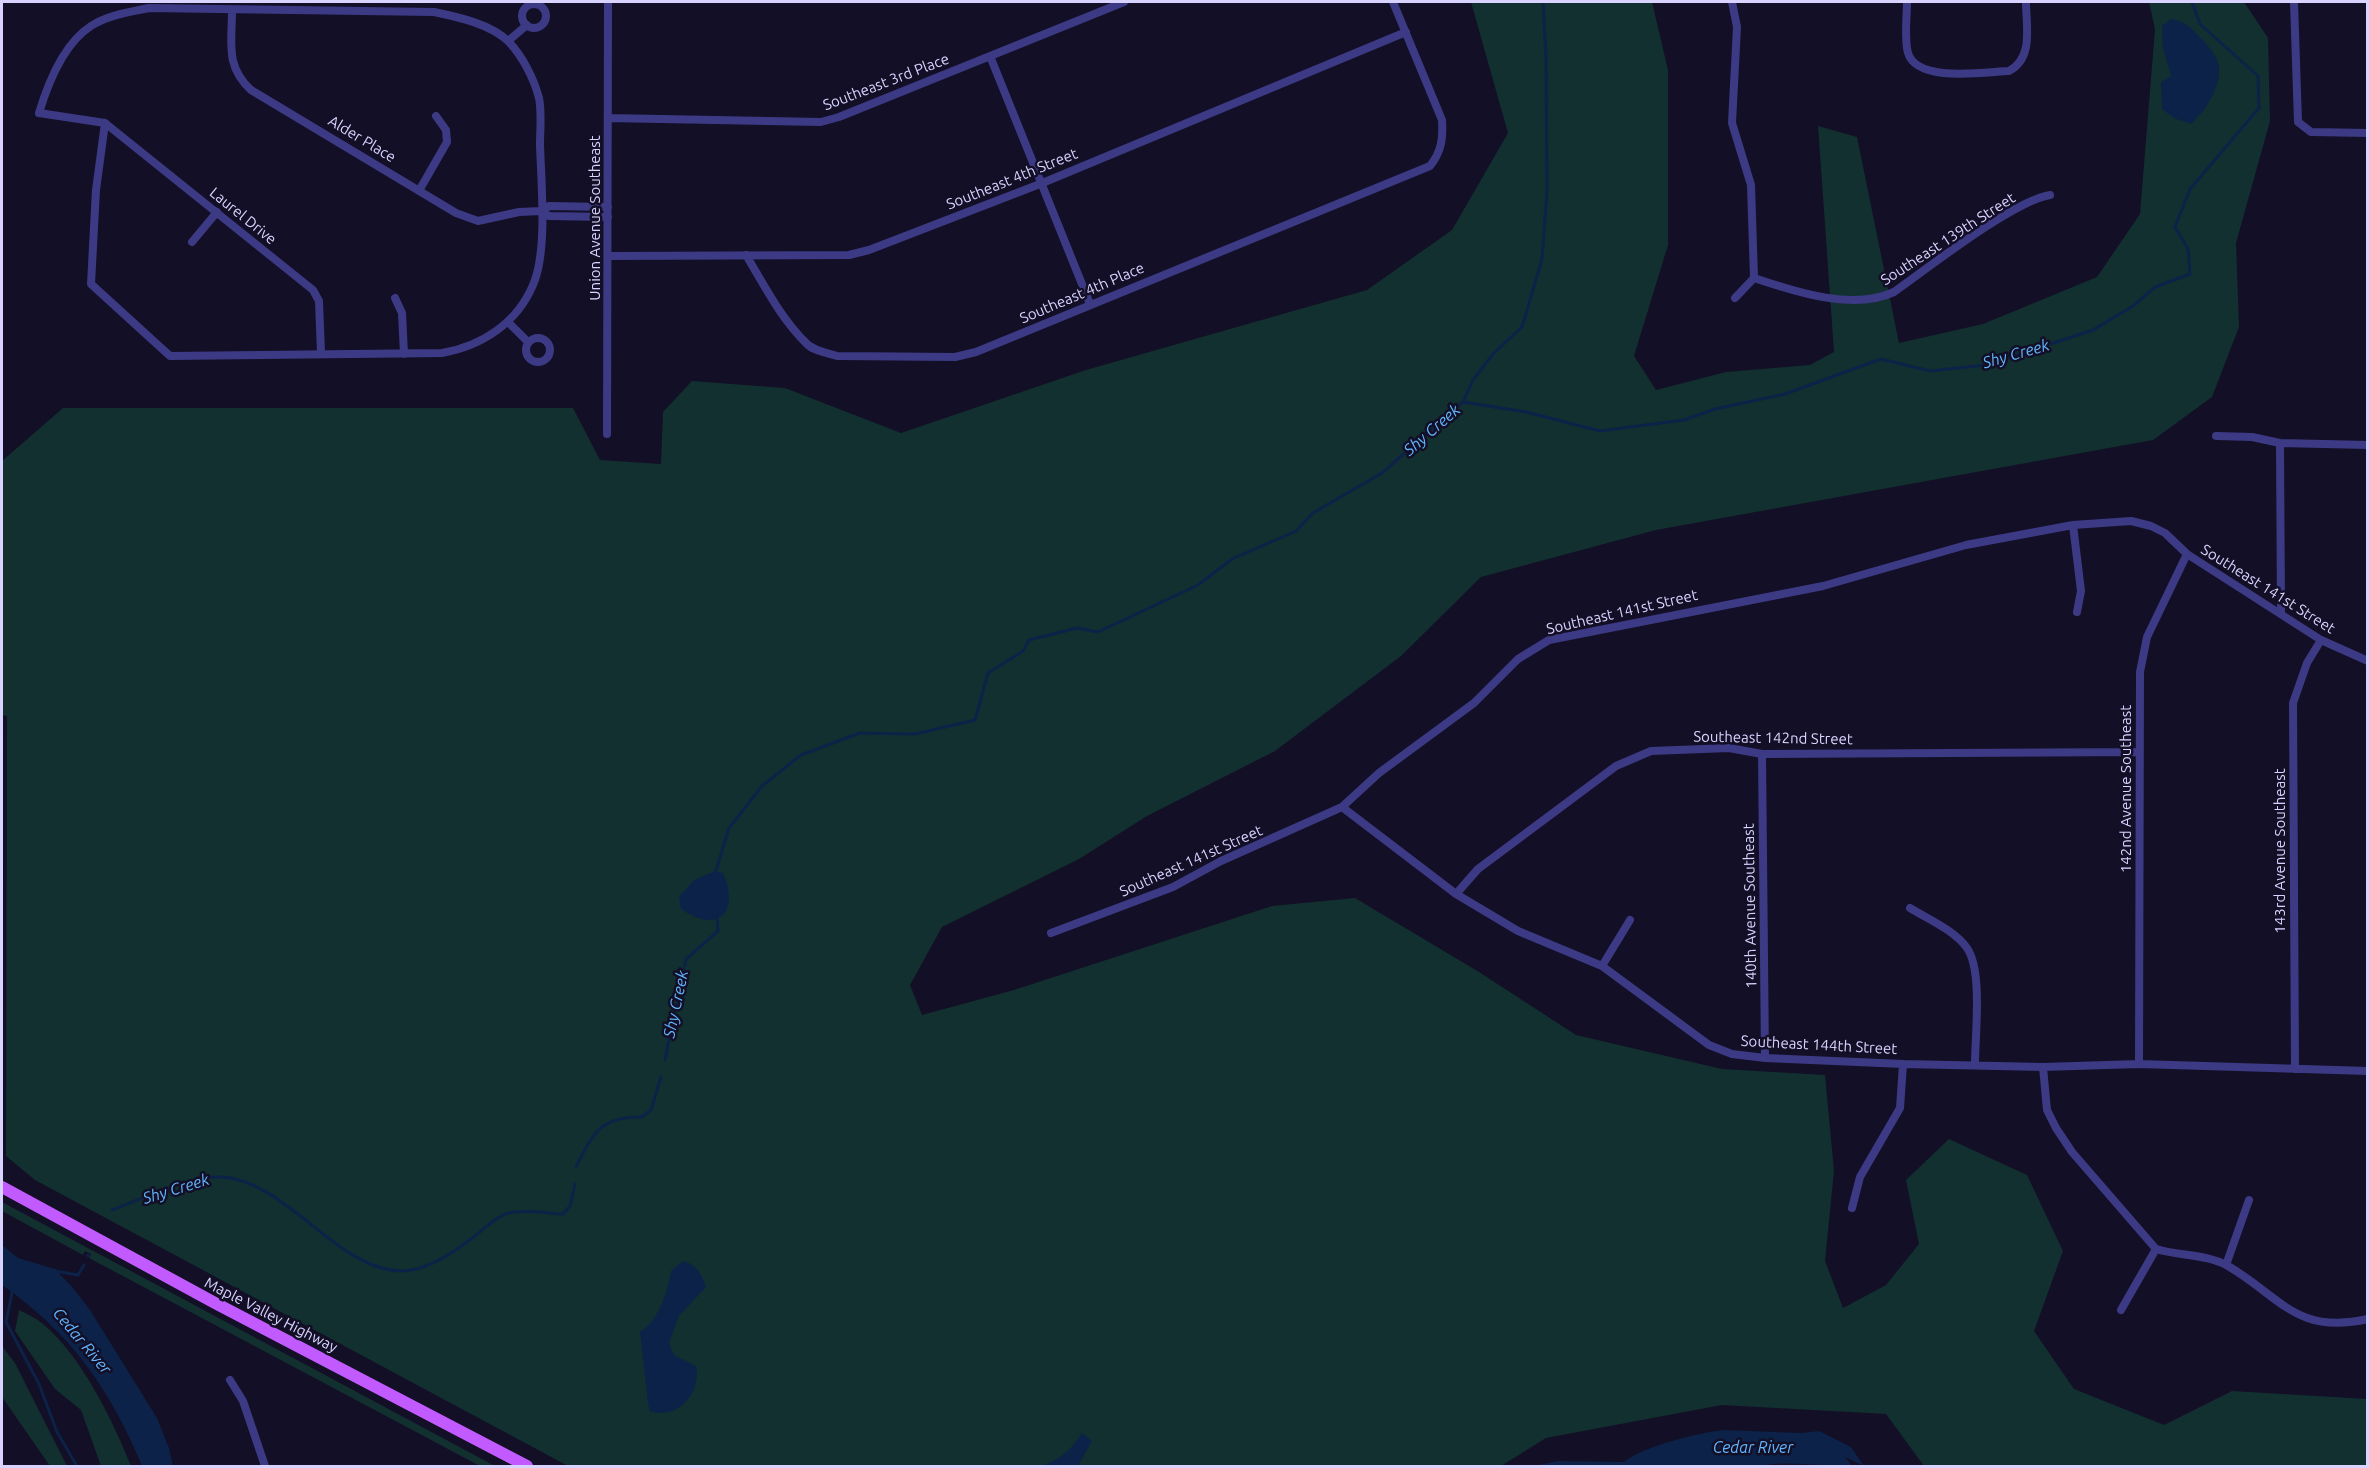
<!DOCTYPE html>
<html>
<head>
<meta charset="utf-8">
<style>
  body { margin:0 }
  #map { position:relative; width:2369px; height:1468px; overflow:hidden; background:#130f26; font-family:Ubuntu,sans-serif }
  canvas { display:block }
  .frame { position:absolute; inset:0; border:3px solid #d9d4ff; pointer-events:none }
</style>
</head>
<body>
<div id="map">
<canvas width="2369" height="1468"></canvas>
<div class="frame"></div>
</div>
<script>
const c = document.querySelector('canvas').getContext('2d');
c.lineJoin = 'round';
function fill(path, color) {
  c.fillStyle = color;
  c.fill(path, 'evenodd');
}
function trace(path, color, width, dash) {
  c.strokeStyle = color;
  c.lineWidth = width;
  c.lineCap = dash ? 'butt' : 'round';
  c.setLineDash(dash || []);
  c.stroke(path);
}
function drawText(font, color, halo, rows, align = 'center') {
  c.font = font + ' Ubuntu,sans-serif';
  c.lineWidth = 5;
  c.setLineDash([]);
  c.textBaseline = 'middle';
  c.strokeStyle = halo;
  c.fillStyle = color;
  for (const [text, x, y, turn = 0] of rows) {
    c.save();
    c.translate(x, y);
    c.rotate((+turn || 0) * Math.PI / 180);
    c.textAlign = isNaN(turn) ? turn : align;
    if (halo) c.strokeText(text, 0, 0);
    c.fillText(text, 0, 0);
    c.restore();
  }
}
fill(new Path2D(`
  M 1471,2 L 1652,2 L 1668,70 L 1668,245 L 1634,356 L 1656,390 L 1726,372 L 1810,365 L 1834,352 L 1818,126 L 1857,137 L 1899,343 L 1983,324 L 2097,277 L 2140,214 L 2155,29 L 2149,2 L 2244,2 L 2268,38 L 2270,121 L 2236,243 L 2239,327 L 2212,397 L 2153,440 L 1656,530 L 1481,577 L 1401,656 L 1275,751 L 1147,816 L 1079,859 L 942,927 L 910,985 L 922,1015 L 1014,990 L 1272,906 L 1355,898 L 1479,972 L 1576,1035 L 1722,1069 L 1825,1075 L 1834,1171 L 1825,1261 L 1843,1308 L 1886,1285 L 1919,1244 L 1906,1180 L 1949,1139 L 2027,1175 L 2063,1251 L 2034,1331 L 2074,1389 L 2164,1425 L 2232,1391 L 2367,1399 L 2367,1466 L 1924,1466 L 1886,1414 L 1722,1405 L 1546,1438 L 1501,1466 L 568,1466 L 35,1180 L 6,1156 L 7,716 L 2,715 L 2,461 L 63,408 L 573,408 L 600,460 L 661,464 L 663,412 L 692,381 L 785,388 L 901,433 L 1086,370 L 1367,290 L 1452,230 L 1508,133 Z
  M 2,1202 L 495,1466 L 480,1466 L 89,1258 L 91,1254 L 85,1251 L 83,1255 L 2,1211 Z
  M 19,1310 C 27,1314 36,1318 43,1324 C 81,1355 113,1421 131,1466 L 101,1466 L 81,1410 L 55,1389 L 15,1331 Z
  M 2,1346 L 15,1363 L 67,1466 L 50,1466 L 2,1397 Z`), '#12302f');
fill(new Path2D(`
  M 2171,19 C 2184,21 2189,26 2198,35 C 2205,42 2218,56 2219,66 C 2221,87 2206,111 2191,124 L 2174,118 L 2162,109 L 2161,82 L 2171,76 L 2163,48 L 2162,26 Z
  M 715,871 L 723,873 C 740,912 719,935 681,909 L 679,897 L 694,880 Z
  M 2,1245 L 18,1258 L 55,1269 L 73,1288 L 90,1310 L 157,1418 L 169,1448 L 173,1466 L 142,1466 C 110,1389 71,1333 2,1285 Z
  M 683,1261 C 697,1264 702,1275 706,1287 L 679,1316 L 669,1343 L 674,1355 L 696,1366 C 702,1393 677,1421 650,1411 L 648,1404 L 640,1332 C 659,1320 667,1293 671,1271 Z
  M 1724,1430 L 1801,1433 L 1819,1431 L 1851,1447 L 1864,1466 L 1845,1457 L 1852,1466 C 1822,1467 1789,1460 1761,1466 L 1534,1466 L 1558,1461 L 1624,1462 C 1644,1446 1697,1433 1724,1430 Z
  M 1082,1433 L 1092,1441 L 1078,1466 L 1042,1466 C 1060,1459 1072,1449 1082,1433 Z`), '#0c2248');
trace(new Path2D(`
  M 1463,402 L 1473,380 L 1493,354 L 1522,327 L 1542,259 L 1547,191 L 1546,57 L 1543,2
  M 715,874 L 729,828 L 762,786 L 801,755 L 860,733 L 915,734 L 975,720 L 988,673 L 1023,651 L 1029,640 L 1077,628 L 1098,632 L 1198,585 L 1232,559 L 1296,531 L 1313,513 L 1382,473 L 1463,402 L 1526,412 L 1600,431 L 1684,420 L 1715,409 L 1785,394 L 1881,359 L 1930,371 L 1986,365 L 2093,330 L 2133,306 L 2155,287 L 2190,274 L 2188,249 L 2175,227 L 2190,189 L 2259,108 L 2258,76 L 2200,24 L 2192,2
  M 665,1060 L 686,959 L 718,931 L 717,917
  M 576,1167 C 593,1133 601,1116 642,1117 L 651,1110 L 661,1077
  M 112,1210 C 142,1199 190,1175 221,1177 C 286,1180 337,1270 401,1271 C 425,1271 453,1253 471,1239 C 484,1230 493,1218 508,1213 C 524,1209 547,1213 563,1214 L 570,1206 L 575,1184
  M 88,1256 L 88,1255
  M 55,1271 L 78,1275 L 84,1265
  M 13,1288 L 6,1322 L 39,1384 L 57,1432 L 77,1466`), '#0c2248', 3);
trace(new Path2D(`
  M 1732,2 L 1737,27 L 1732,123 L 1751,185 L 1754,278 L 1735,298
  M 1907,2 C 1907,17 1904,39 1908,53 C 1917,83 1984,72 2009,71 C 2034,58 2026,26 2026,2
  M 2294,2 L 2298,122 L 2311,132 L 2368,133
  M522 16a12 12 0 1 1 24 0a12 12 0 1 1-24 0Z
  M 149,8 L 434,12 C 458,17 491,24 509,42 C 523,57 534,79 539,98 C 542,113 540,130 540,144 C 541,182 548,251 533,285 C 517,323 482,346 442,353 L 170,356 L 91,284 L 96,190 L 105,123 L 39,113 C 48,83 63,44 91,26 C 108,15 130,12 149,8 Z
  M 232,10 C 232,43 225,66 251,90 L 456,213 L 478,221 L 519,212 L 541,211
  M 508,41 L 527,25
  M 990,56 L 1090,304
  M 608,118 L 821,122 L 839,117 L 1124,2
  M 105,123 L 313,290 L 319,301 L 321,353
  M 420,189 L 447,142 L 446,130 L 436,116
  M 608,207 L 549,206 L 541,211 L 549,216 L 608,217
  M 192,242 L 217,212
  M 746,255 C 764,285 781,319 807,344 C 814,351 827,353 837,356 L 955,357 L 976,352 L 1430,166 C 1442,151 1443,138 1442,120 L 1393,2
  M 609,256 L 849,255 L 869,250 L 1040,184 L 1406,32
  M 1754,278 C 1796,292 1853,311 1894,292 C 1928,268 2013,201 2050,195
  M 395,298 L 402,313 L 404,354
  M 508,322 L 528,342
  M526 350a12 12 0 1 1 24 0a12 12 0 1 1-24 0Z
  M 607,434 L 608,2
  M 2216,436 L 2252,437 L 2280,443 L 2368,445
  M 2280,443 L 2281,612
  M 2073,525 L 2081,591 L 2077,612
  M 1762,754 L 1765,1058
  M 1342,807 L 1456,894 L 1518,931 L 1602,966 L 1709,1045 L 1732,1054 L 1765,1058 L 1903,1064 L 2043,1067 L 2139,1064 L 2368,1071
  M 1456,894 L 1478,869 L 1616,766 L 1651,751 L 1729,748 L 1762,754 L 2139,752
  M 1910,908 C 1928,919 1954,930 1967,948 C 1983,971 1975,1035 1975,1064
  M 1051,933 L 1173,887 L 1221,861 L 1342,807 L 1379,773 L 1474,703 L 1518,659 L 1549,640 L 1823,586 L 1966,545 L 2073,525 L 2131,521 L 2151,526 L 2165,533 L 2187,554 L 2321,640 L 2368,661
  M 1602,966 L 1630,920
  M 2139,1064 L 2140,672 L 2147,637 L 2187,554
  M 2043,1067 L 2047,1110 L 2056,1128 L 2072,1152 L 2156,1249
  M 2295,1069 L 2293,703 L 2307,663 L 2321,640
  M 1852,1208 L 1860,1177 L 1900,1108 L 1903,1064
  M 2156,1249 C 2178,1256 2208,1254 2228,1266 C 2281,1297 2296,1335 2368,1319
  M 2226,1265 L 2249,1200
  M 2121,1310 L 2156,1249
  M 230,1380 L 243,1401 L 265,1466`), '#3d3a85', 8);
trace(new Path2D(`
  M 2,1187 L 215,1303 L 527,1466`), '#c25bff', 12);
drawText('15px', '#d9d4ff', '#130f26', [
  ["Southeast 3rd Place",886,82,-21],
  ["Alder Place",362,139,31],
  ["Southeast 4th Street",1012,179,-22],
  ["Laurel Drive",243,216,39],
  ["Union Avenue Southeast",595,218,-90],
  ["Southeast 139th Street",1948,239,-33],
  ["Southeast 4th Place",1082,293,-23],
  ["Southeast 141st Street",2268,589,32],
  ["Southeast 141st Street",1622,612,-13],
  ["Southeast 142nd Street",1773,738,1],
  ["142nd Avenue Southeast",2126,789,-90],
  ["143rd Avenue Southeast",2280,851,-90],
  ["Southeast 141st Street",1191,861,-24],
  ["140th Avenue Southeast",1750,906,-91],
  ["Southeast 144th Street",1819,1045,3],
  ["Maple Valley Highway",271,1315,27]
]);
drawText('italic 16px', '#62b6ff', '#130f26', [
  ["Shy Creek",2016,354,-16],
  ["Shy Creek",1432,430,-41],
  ["Shy Creek",676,1004,-78],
  ["Shy Creek",176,1189,-17],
  ["Cedar River",82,1341,50],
  ["Cedar River",1753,1448]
]);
</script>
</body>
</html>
